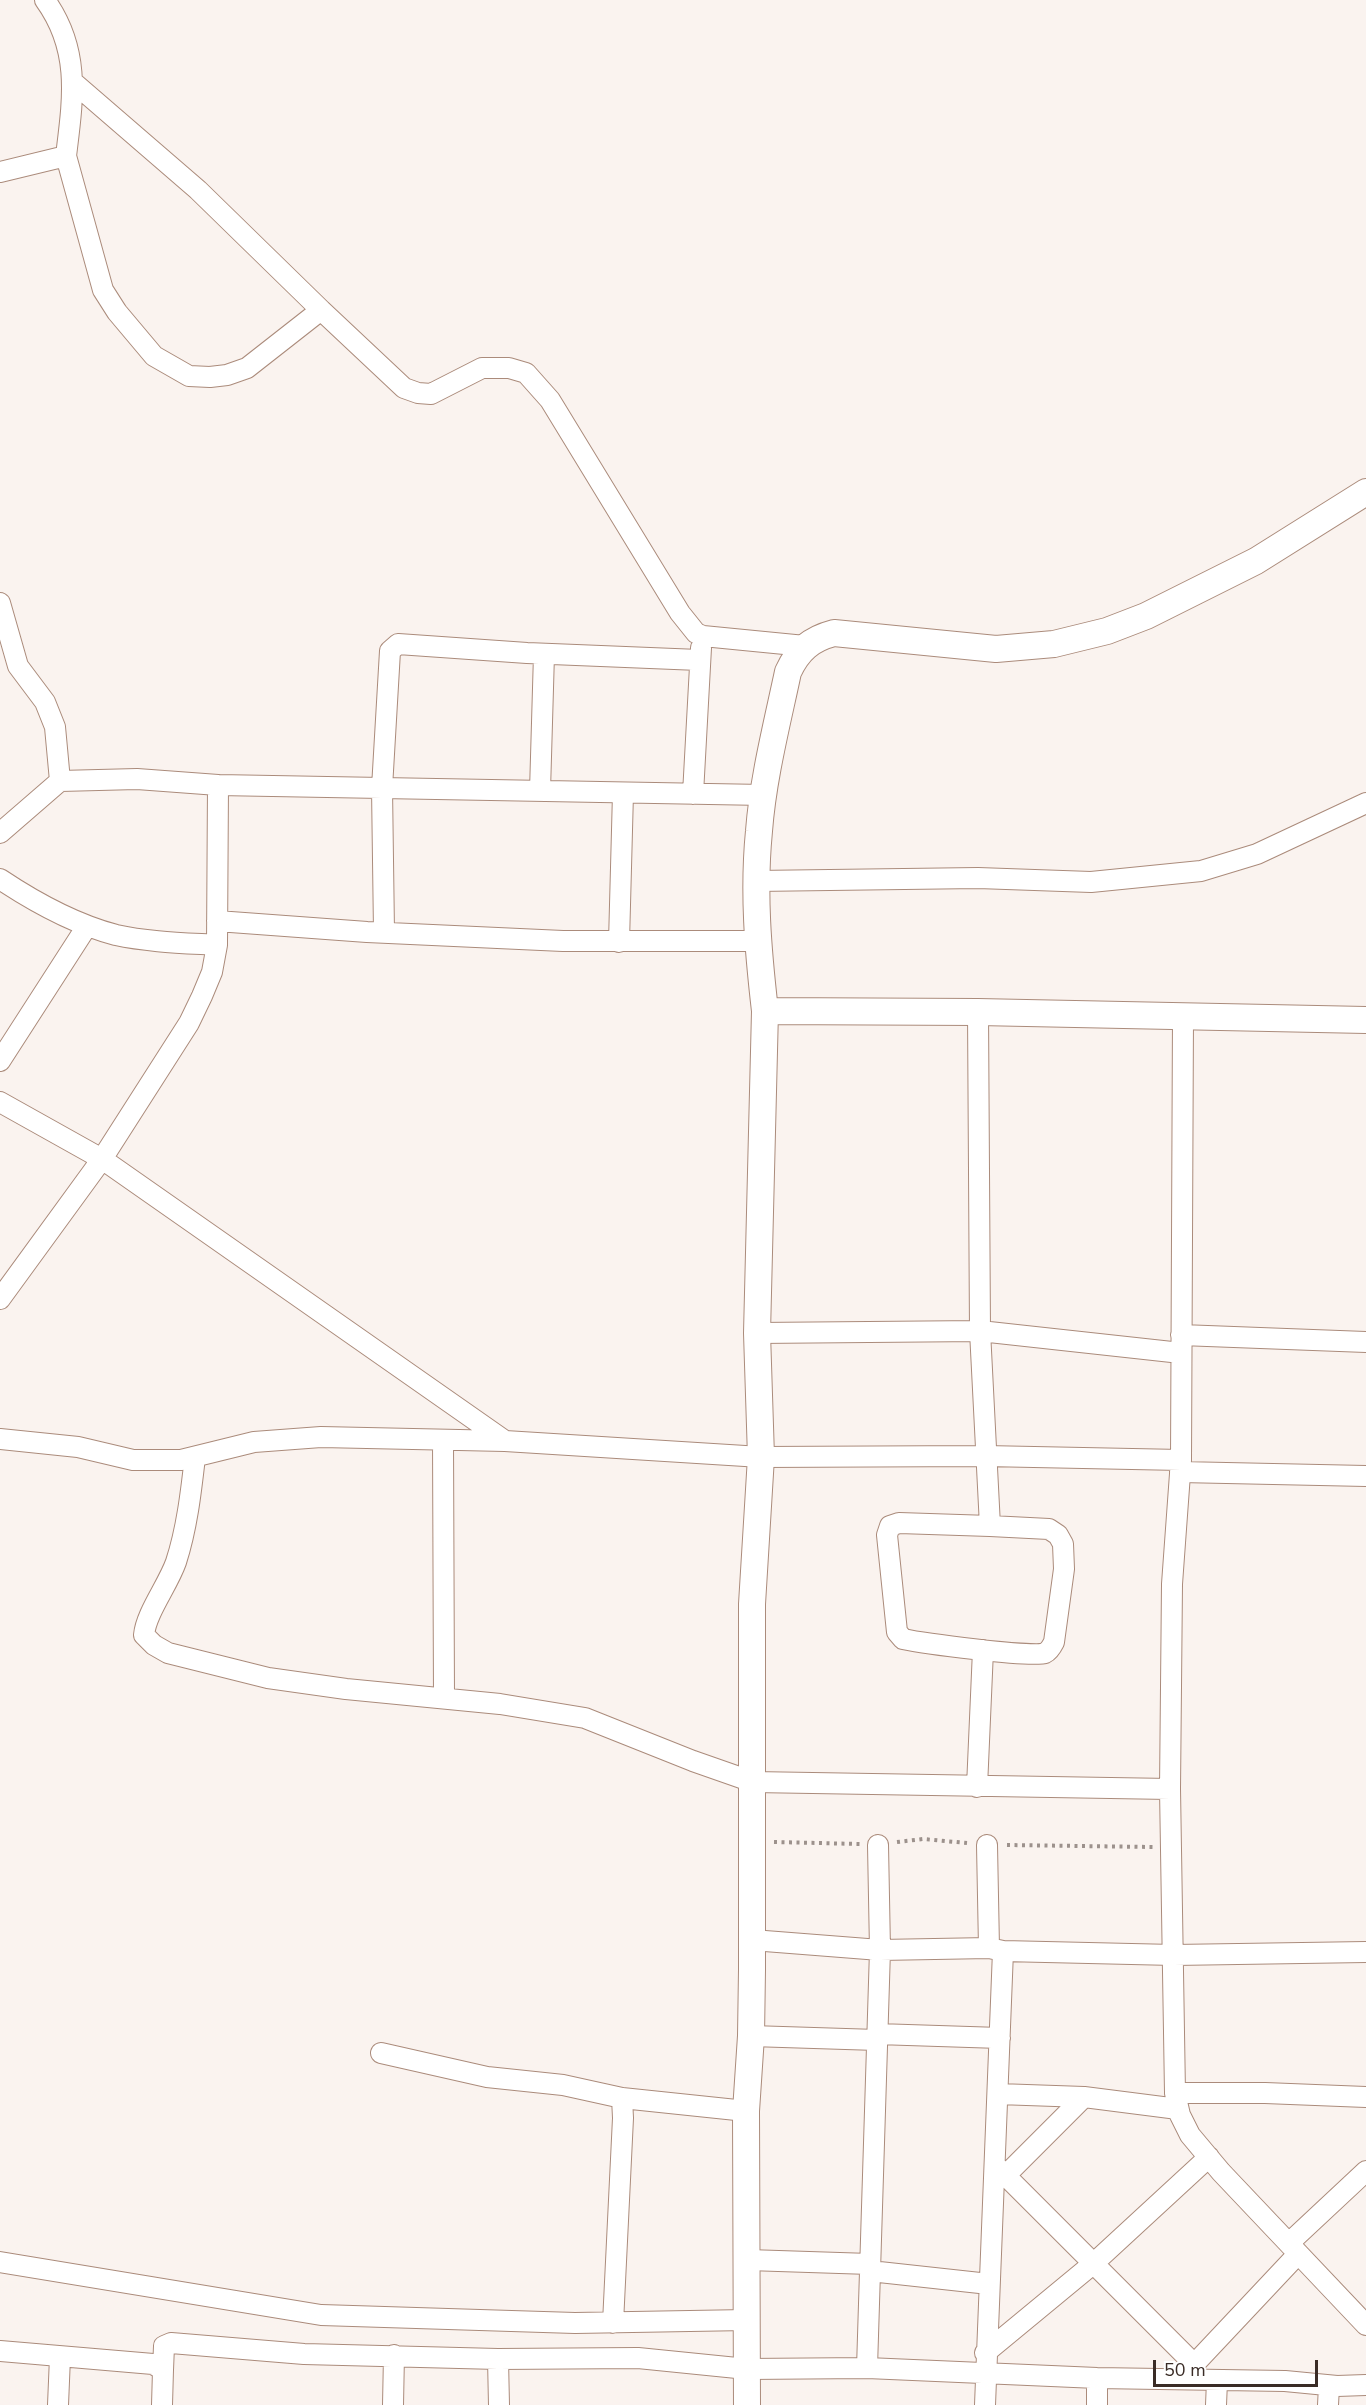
<!DOCTYPE html>
<html>
<head>
<meta charset="utf-8">
<style>
  body { margin:0 }
  #map { position:relative; width:1366px; height:2405px; overflow:hidden; background:#faf3ef; font-family:"Nunito Sans",sans-serif }
  canvas { display:block }
  .scale { position:absolute; left:1153px; top:2360px; width:165px; height:27px; box-sizing:border-box; border:3px solid #3a2c26; border-top:0; padding-left:8px; font-size:18px; line-height:21px; white-space:nowrap; color:#3a2c26; -webkit-text-stroke:4px #fff; paint-order:stroke }
</style>
</head>
<body>
<div id="map">
<canvas width="1366" height="2405"></canvas>
<div class="scale">50 m</div>
</div>
<script>
const c = document.querySelector('canvas').getContext('2d');
c.lineJoin = 'round';
function trace(path, color, width, dash) {
  c.strokeStyle = color;
  c.lineWidth = width;
  c.lineCap = dash ? 'butt' : 'round';
  c.setLineDash(dash || []);
  c.stroke(path);
}
const minor = new Path2D(`
  M 45,0 C 81,50 73,99 66,156
  M 73,82 L 198,190 L 321,310
  M 0,172 L 66,156 L 103,290 L 117,312 L 154,356 L 189,376 L 210,377 L 227,375 L 247,368 L 321,310 L 404,388 L 418,393 L 431,394 L 482,368 L 509,368 L 526,373 L 550,400 L 680,613 L 696,633 L 703,636 L 805,646
  M 0,603 L 18,666 L 45,702 L 55,727 L 60,781
  M 540,791 L 544,654
  M 693,794 L 701,648
  M 0,833 L 60,781 L 137,779 L 218,785
  M 0,879 C 36,903 74,924 116,935 C 148,942 184,943 217,945
  M 756,881 L 978,878 L 1091,882 L 1201,871 L 1257,854 L 1366,803
  M 217,921 L 367,932 L 563,941 L 757,941
  M 384,932 L 382,788 L 390,651 L 398,644 L 527,653 L 699,660
  M 619,942 L 623,793
  M 978,1012 L 980,1331 L 990,1526 L 899,1523 L 890,1526 L 887,1535 L 897,1632 L 903,1639 C 921,1643 1033,1658 1045,1653 C 1049,1651 1052,1646 1054,1642 L 1064,1569 L 1063,1544 L 1058,1535 L 1049,1529 L 990,1526
  M 1183,1016 L 1181,1460 L 1172,1584 L 1170,1789 L 1175,2093 L 1180,2115 L 1190,2135 L 1221,2172 L 1366,2325
  M 0,1061 L 87,926
  M 0,1102 L 102,1159 L 505,1441
  M 0,1299 L 102,1159 L 189,1023 L 202,996 L 212,972 L 217,945 L 218,785 L 764,795
  M 757,1333 L 980,1331 L 1181,1353
  M 1181,1335 L 1366,1342
  M 0,1439 L 78,1447 L 133,1460 L 181,1460 L 254,1442 L 321,1437 L 505,1441 L 761,1457 L 985,1456 L 1181,1460
  M 443,1440 L 444,1698
  M 195,1457 C 191,1492 187,1528 176,1562 C 168,1585 146,1613 144,1635 L 154,1645 L 168,1653 L 268,1678 L 346,1689 L 500,1704 L 585,1718 L 693,1761 L 753,1782 L 1170,1789
  M 1180,1472 L 1366,1476
  M 977,1787 L 983,1650
  M 987,1845 L 989,1948
  M 752,1940 L 880,1950 L 989,1948 L 1003,1951 L 1174,1955 L 1366,1952
  M 877,2034 L 1000,2038
  M 751,2036 L 877,2040
  M 381,2053 L 487,2077 L 563,2085 L 622,2098 L 746,2111
  M 1175,2093 L 1265,2093 L 1366,2097
  M 998,2094 L 1084,2097 L 1178,2109
  M 995,2165 L 1195,2365
  M 1005,2176 L 1084,2097
  M 1289,2243 L 1366,2171
  M 748,2260 L 870,2264
  M 0,2262 L 321,2315 L 575,2323 L 747,2320
  M 870,2271 L 989,2284
  M 613,2323 L 623,2118 L 622,2098
  M 0,2351 L 153,2364 L 163,2370 L 162,2405
  M 985,2353 L 1094,2263 L 1209,2157
  M 498,2359 L 499,2405
  M 867,2368 L 880,1950 L 878,1845
  M 163,2370 L 164,2346 L 171,2343 L 304,2354 L 498,2359 L 638,2358 L 747,2369 L 867,2368 L 1097,2378 L 1285,2381 L 1337,2386 L 1366,2385
  M 1187,2372 L 1298,2254
  M 58,2405 L 60,2357
  M 393,2405 L 394,2355
  M 985,2405 L 1003,1951
  M 1097,2405 L 1097,2378
  M 1216,2405 L 1217,2381
  M 1328,2405 L 1329,2386`);
const tertiary = new Path2D(`
  M 765,1011 C 758,950 753,892 759,831 C 763,778 777,724 788,672 C 798,650 811,639 834,633 L 996,649 L 1054,644 L 1107,631 L 1146,616 L 1256,561 L 1366,492
  M 747,2405 L 746,2111 L 751,2036 L 752,1970 L 752,1604 L 761,1457 L 757,1333 L 765,1011 L 978,1012 L 1366,1020`);
trace(minor, '#ab8b7b', 22);
trace(tertiary, '#ab8b7b', 28);
trace(new Path2D(`
  M 774,1842 L 860,1844
  M 897,1842 L 923,1839 L 967,1843
  M 1007,1845 L 1153,1847`), '#9c918c', 4, [3, 4.5]);
trace(minor, '#fff', 20);
trace(tertiary, '#fff', 26);
</script>
</body>
</html>
